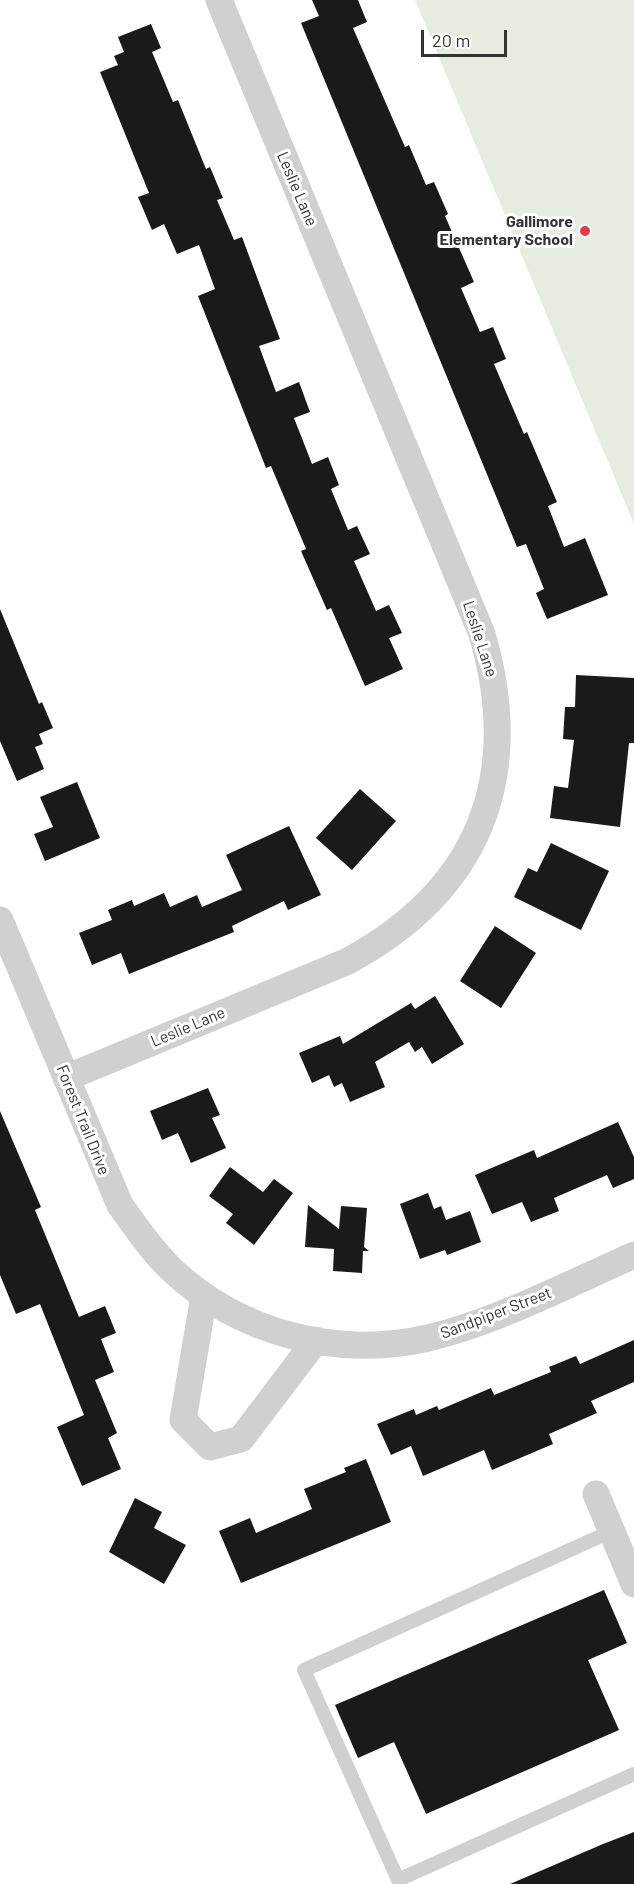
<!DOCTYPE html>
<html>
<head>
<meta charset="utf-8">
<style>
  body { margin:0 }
  #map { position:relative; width:634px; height:1884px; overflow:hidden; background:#fff; font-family:Barlow,sans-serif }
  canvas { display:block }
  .scale { position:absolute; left:421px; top:30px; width:86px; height:27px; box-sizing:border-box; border:3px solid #333; border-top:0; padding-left:8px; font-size:18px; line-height:21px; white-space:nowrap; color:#333; -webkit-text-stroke:4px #fff; paint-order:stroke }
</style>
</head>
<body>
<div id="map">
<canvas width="634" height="1884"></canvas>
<div class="scale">20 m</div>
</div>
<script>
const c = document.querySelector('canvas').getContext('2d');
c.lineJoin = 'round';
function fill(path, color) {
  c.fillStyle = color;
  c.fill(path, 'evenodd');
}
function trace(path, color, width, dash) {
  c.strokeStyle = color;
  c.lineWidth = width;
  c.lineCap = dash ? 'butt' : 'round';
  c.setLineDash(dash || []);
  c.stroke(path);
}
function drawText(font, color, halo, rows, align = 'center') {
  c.font = font + ' Barlow,sans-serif';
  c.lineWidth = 6;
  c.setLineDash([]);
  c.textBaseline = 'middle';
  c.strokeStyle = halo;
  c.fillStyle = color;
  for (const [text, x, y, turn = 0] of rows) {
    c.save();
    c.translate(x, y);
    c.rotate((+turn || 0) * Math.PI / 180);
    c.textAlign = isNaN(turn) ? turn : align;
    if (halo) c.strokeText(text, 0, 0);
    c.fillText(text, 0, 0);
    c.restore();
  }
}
fill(new Path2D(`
  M 415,0 L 634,0 L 634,524 Z`), '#e6ecdf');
fill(new Path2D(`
  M 312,0 L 358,0 L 367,22 L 353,28 L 405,147 L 409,145 L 426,185 L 434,182 L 448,214 L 445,216 L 474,282 L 461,288 L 480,332 L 493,327 L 506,359 L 494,364 L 524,434 L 527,432 L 557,502 L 548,506 L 564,547 L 585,538 L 608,595 L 547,619 L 536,593 L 544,589 L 526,544 L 517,547 L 301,23 L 319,16 Z
  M 151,24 L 161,48 L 152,52 L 173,102 L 178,100 L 206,169 L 210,167 L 223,198 L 217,200 L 234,240 L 242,237 L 280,339 L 259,346 L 276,392 L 299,382 L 310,412 L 294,418 L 312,464 L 328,457 L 339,485 L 331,489 L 348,530 L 357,526 L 370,554 L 354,561 L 376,611 L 389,605 L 402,633 L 389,638 L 403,669 L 365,686 L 331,608 L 327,610 L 301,551 L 306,549 L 271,466 L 266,468 L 198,296 L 215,289 L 199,245 L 177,254 L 164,224 L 152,230 L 138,197 L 149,193 L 100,72 L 118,65 L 114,56 L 124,52 L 118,37 Z
  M 0,609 L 39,704 L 42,702 L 53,728 L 39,734 L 43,744 L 35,747 L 44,769 L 17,781 L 0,741 Z
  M 576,675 L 634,678 L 634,743 L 629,743 L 620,827 L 550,818 L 554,786 L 568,788 L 574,740 L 563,739 L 565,707 L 575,707 Z
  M 77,782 L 100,838 L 45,861 L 34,834 L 53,827 L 40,797 Z
  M 360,789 L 396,821 L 352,870 L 316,838 Z
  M 289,826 L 321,895 L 288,910 L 284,901 L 232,926 L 234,932 L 129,974 L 121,953 L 92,965 L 79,933 L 112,920 L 108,910 L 132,900 L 134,906 L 164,893 L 170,907 L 197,895 L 202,907 L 242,890 L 226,855 Z
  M 551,843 L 609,871 L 581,930 L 514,897 L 528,868 L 537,872 Z
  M 495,926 L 536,953 L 501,1008 L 460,981 Z
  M 435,996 L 464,1044 L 432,1064 L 422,1047 L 415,1052 L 409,1042 L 375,1062 L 385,1087 L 350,1102 L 342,1083 L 334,1087 L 329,1075 L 312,1083 L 299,1053 L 340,1036 L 343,1044 L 411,1003 L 415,1009 Z
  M 208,1088 L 220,1115 L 212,1118 L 226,1148 L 191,1163 L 178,1133 L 162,1140 L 150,1111 Z
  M 0,1111 L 41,1207 L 35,1210 L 79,1317 L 105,1306 L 116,1333 L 101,1339 L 114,1372 L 95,1380 L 117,1433 L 108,1438 L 121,1469 L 82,1486 L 57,1427 L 84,1415 L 40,1304 L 16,1314 L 0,1275 Z
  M 618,1122 L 634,1157 L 634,1179 L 613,1188 L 607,1175 L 554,1198 L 559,1211 L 531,1222 L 522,1202 L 492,1214 L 475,1175 L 534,1150 L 537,1158 Z
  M 230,1167 L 263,1192 L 274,1179 L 293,1193 L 254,1245 L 226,1223 L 233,1214 L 209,1196 Z
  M 428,1193 L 434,1209 L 441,1206 L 446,1220 L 470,1211 L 481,1242 L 447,1255 L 445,1250 L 420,1259 L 400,1204 Z
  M 308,1205 L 339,1229 L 341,1206 L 367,1208 L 364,1247 L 369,1251 L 363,1251 L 362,1273 L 333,1271 L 334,1249 L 305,1247 Z
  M 634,1340 L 634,1382 L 591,1401 L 597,1413 L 549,1434 L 553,1444 L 492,1470 L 484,1450 L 423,1476 L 411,1446 L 391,1455 L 377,1424 L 414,1409 L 416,1415 L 437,1406 L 439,1410 L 491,1388 L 494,1395 L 551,1372 L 549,1367 L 576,1356 L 580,1364 Z
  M 366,1459 L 391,1522 L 241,1583 L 219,1531 L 250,1518 L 256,1533 L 312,1509 L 304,1489 L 346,1472 L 344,1468 Z
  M 135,1498 L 162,1512 L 154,1528 L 186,1545 L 164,1584 L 109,1552 Z
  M 604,1590 L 627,1643 L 588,1660 L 619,1730 L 426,1814 L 394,1742 L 358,1758 L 335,1705 Z
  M 634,1832 L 634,1884 L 510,1884 L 603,1844 Z`), '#1a1a1a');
trace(new Path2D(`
  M 398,1880 L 634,1774
  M 400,1884 L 304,1670 L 612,1531`), '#d0d0d0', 14);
trace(new Path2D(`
  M 0,920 L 120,1205 C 136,1227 151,1250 171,1269 C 238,1333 337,1359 428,1338 C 494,1323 571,1283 634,1255
  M 66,1078 L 346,962 C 479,891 524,778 482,634 L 219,0
  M 204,1296 L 183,1420 L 210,1447 L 241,1439 L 316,1340
  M 596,1494 L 634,1584`), '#d0d0d0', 27);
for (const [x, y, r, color] of [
  [585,231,6,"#e63946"]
]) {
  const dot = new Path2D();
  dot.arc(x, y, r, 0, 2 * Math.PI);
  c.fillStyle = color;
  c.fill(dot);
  trace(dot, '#fff', 2);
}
drawText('16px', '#333', '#fff', [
  ["Leslie Lane",297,189,67],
  ["Leslie Lane",480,639,72],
  ["Leslie Lane",188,1027,-23],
  ["Forest Trail Drive",83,1120,68],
  ["Sandpiper Street",496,1313,-21]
]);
drawText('bold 16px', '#333', '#fff', [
  ["Gallimore",573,222],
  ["Elementary School",573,240]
], 'right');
</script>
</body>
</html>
